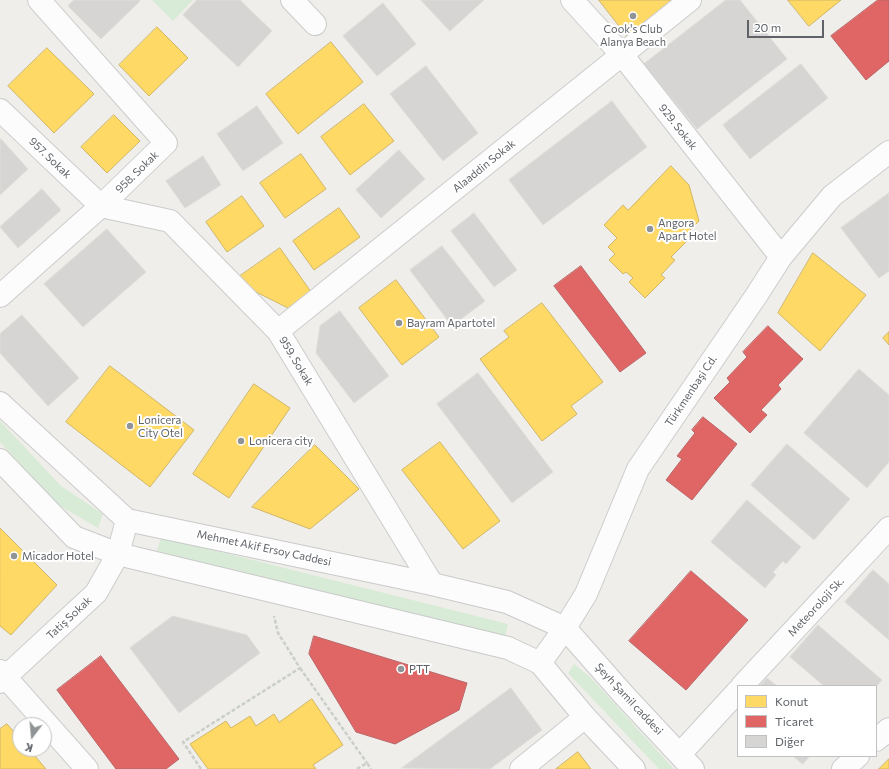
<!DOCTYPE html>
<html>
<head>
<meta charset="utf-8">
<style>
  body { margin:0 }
  #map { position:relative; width:889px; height:769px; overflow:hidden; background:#efeeea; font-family:Commissioner,sans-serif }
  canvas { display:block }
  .legend { position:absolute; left:737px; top:685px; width:140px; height:72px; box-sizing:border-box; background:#fff; border:1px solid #bfc1c3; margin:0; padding:5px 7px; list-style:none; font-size:12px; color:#5f6368 }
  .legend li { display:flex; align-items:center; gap:8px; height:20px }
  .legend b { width:20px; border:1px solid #bfc1c3 }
  .north { position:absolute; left:12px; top:717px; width:40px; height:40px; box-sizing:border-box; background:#fff; border:1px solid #bfc1c3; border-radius:50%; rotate:196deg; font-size:11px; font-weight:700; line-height:16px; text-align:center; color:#5f6368 }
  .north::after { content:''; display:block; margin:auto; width:14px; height:18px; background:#919496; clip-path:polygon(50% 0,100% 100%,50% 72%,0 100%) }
  .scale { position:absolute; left:747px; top:20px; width:77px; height:18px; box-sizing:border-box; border:2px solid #5f6368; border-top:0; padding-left:5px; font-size:12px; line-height:14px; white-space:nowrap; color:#5f6368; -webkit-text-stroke:3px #fff; paint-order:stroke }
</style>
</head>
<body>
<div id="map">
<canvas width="889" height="769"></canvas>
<ul class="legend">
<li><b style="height:11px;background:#ffd966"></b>Konut</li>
<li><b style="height:11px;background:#e06666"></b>Ticaret</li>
<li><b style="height:11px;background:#d6d5d3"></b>Diğer</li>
</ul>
<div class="north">K</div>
<div class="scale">20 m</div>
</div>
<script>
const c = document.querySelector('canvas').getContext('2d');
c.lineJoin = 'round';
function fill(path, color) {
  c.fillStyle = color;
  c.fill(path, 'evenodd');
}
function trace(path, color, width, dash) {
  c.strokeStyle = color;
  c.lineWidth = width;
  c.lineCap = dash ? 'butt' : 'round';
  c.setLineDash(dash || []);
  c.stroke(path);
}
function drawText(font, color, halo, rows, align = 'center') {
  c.font = font + ' Commissioner,sans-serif';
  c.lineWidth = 4;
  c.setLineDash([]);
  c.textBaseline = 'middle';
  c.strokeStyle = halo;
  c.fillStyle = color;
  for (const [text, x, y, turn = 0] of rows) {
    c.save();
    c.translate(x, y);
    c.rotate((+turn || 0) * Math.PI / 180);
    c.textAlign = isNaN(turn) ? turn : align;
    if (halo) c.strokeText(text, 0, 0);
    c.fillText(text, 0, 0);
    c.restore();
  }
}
fill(new Path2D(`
  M 152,0 L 193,0 L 173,21 Z
  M 0,421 L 61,486 L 103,514 L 98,528 L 59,505 L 0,442 Z
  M 161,537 L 508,624 L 505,638 L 157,551 Z
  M 574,664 L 591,678 L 674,769 L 659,769 L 568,673 Z`), '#d8ebd6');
const homes = new Path2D(`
  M 599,0 L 675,0 L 628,37 Z
  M 788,0 L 841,0 L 809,26 Z
  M 157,27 L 188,58 L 149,96 L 119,65 Z
  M 331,42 L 363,82 L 298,134 L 266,94 Z
  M 47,48 L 94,94 L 54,133 L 8,86 Z
  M 364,104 L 394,141 L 350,175 L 321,137 Z
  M 114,115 L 140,141 L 107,173 L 81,147 Z
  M 301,154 L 326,189 L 285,218 L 260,183 Z
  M 671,166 L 689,185 L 699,221 L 686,234 L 690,238 L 671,257 L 675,260 L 661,275 L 665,278 L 645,298 L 629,282 L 633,278 L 626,272 L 623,274 L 609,260 L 615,254 L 608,247 L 617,238 L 604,225 L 623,205 L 628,210 Z
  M 242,196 L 264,226 L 227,252 L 206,222 Z
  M 339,208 L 360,237 L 314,270 L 293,241 Z
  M 280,248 L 314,296 L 294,311 L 250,289 L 240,276 Z
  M 813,253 L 866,295 L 820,351 L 778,313 Z
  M 396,280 L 439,337 L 402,365 L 359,308 Z
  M 542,303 L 603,382 L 571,406 L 577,414 L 542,441 L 480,359 L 509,337 L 504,331 Z
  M 889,332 L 889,345 L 883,338 Z
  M 110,366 L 194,430 L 150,487 L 66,422 Z
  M 254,384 L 290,408 L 229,498 L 193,474 Z
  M 440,442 L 500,521 L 463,549 L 402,470 Z
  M 315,445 L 359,489 L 310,529 L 252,507 Z
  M 0,528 L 57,585 L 11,635 L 0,626 Z
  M 312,699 L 343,745 L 313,765 L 316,769 L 208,769 L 190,744 L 226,721 L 231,728 L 250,716 L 256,726 L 274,714 L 279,722 Z
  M 7,724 L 20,739 L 20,749 L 29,749 L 46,769 L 0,769 L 0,729 Z
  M 578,752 L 591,769 L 556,769 Z
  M 889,759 L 889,769 L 879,769 Z`);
fill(homes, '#ffd966');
trace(homes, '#cfb667', 1);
const shops = new Path2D(`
  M 878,0 L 889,0 L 889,61 L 866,80 L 831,36 Z
  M 581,266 L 646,353 L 620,372 L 554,286 Z
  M 768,326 L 803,359 L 778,385 L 781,389 L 761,410 L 767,415 L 750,433 L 714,398 L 730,382 L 727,378 L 747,357 L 743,352 Z
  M 703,417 L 737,444 L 692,500 L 666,480 L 682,459 L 677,456 L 695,433 L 692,430 Z
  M 691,571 L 748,620 L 686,690 L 629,641 Z
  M 314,636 L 467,683 L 459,710 L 395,744 L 356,732 L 309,654 Z
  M 101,656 L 179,759 L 166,769 L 116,769 L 57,690 Z`);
fill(shops, '#e06666');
trace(shops, '#b96567', 1);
const building = new Path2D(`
  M 74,0 L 139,0 L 140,1 L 101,39 L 68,6 Z
  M 197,0 L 240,0 L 272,31 L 238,67 L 183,15 Z
  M 421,0 L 484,0 L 450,31 Z
  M 726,0 L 740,0 L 787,59 L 697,129 L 644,64 Z
  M 383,3 L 416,44 L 377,76 L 343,36 Z
  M 801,64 L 828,98 L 750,159 L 723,125 Z
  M 426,66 L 478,133 L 443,161 L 390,94 Z
  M 612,101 L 647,147 L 543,225 L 509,180 Z
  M 257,106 L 283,143 L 243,171 L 217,134 Z
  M 1,139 L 28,169 L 0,195 L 0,140 Z
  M 399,150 L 425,179 L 381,218 L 356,190 Z
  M 203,156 L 221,185 L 185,208 L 166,181 Z
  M 42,189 L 61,210 L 18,248 L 0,227 Z
  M 889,193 L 889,271 L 879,278 L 841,228 Z
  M 474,213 L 517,270 L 494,287 L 451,231 Z
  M 107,229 L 146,272 L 83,327 L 44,284 Z
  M 442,246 L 485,301 L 452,326 L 410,270 Z
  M 340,311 L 389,376 L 354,403 L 316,353 L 320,326 Z
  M 22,315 L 79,378 L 48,406 L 0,353 L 0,334 Z
  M 859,369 L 889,395 L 889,462 L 867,488 L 804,433 Z
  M 478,373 L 553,472 L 512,503 L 437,404 Z
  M 787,444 L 850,499 L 814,540 L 751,485 Z
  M 747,500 L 801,547 L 786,564 L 783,561 L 773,572 L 776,575 L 765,588 L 711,542 Z
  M 873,570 L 889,584 L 889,640 L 845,602 Z
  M 173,616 L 247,635 L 260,653 L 179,713 L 130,648 Z
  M 818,625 L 882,680 L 876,687 L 824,686 L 790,657 Z
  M 767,678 L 777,686 L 760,686 Z
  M 511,688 L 542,730 L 490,769 L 402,768 Z
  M 793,756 L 810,756 L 803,764 Z`);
fill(building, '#d6d5d3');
trace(building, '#deddd9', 1);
const street = new Path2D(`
  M 292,0 L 315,24
  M 572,0 L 623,56 L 781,257
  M 0,110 L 101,206 L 170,221 L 278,331 L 432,584
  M 0,296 L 101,206 L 166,143 L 39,0
  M 278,331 L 690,0
  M 565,628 L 586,594 L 638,469 L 756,296 L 781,257 L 832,196 L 889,152
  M 0,671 L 87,769
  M 0,682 L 96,593 L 118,554 L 127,520
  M 742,686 L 889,528
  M 876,740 L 889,729
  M 680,754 L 738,691
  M 521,769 L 585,717
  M 843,769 L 858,756`);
const secondary = new Path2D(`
  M 0,403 L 127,520 L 432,584 L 507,602 L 565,628 L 623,694 L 693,769
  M 0,460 L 74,537 L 118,554 L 508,648 L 540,663 L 585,717 L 634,769
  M 540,663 L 565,628`);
trace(street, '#cbcccc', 24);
trace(secondary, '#cacacb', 24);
trace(new Path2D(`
  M 300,668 L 367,763
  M 201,769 L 183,742 L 300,668 L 278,633 L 274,616
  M 357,769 L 367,763 L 371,769`), '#cacfcc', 2.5, [4, 2]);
trace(street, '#fdfcfc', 22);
trace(secondary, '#fdfcfc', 22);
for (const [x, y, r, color] of [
  [633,16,4,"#919496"],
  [650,229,4,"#919496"],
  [399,323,4,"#919496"],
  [130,426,4,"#919496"],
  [241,441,4,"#919496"],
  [14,556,4,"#919496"],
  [401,669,4,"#919496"]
]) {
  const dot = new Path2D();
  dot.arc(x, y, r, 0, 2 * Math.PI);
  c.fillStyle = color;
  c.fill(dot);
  trace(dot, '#fff', 1.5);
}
drawText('11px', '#5f6368', '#fff', [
  ["Cook's Club",633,29,"center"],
  ["Alanya Beach",633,42,"center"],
  ["Angora",658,223],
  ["Apart Hotel",658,236],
  ["Bayram Apartotel",407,323],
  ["Lonicera",138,420],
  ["City Otel",138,433],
  ["Lonicera city",249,441],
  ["Micador Hotel",22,556],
  ["PTT",409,669]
], 'left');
drawText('11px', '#5f6368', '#fff', [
  ["929. Sokak",678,127,52],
  ["957. Sokak",50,158,44],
  ["Alaaddin Sokak",484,166,-39],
  ["958. Sokak",137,172,-44],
  ["959. Sokak",296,361,59],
  ["Türkmenbaşi Cd.",691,391,-56],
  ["Mehmet Akif Ersoy Caddesi",264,548,12],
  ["Meteoroloji Sk.",816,607,-47],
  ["Tatiş Sokak",69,618,-43],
  ["Şeyh Şamil caddesi",629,699,47]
]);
</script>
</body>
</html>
